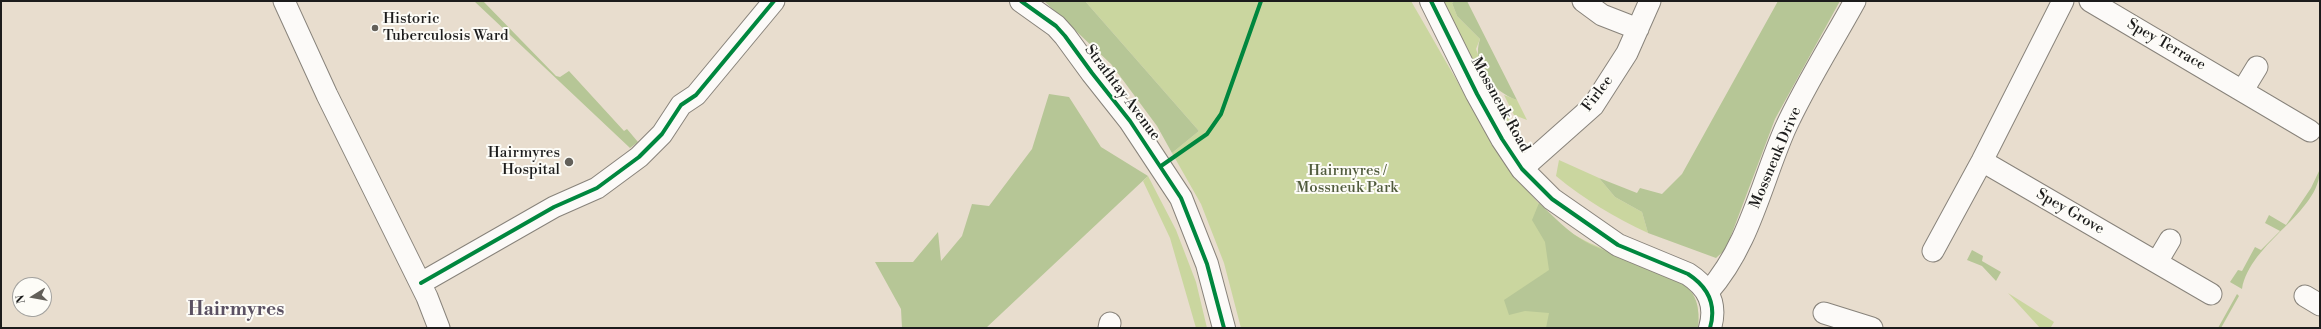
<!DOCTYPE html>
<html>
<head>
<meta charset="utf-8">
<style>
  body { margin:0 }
  #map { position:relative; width:2321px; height:329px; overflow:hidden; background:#e8ddce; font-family:"Libre Bodoni",serif }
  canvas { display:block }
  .frame { position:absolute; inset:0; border:2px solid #1c1c1c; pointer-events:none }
  .north { position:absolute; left:12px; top:277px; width:40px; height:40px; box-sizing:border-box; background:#fdfcf7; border:1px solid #a3a29f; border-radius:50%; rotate:259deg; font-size:11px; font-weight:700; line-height:16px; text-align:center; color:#1c1c1c }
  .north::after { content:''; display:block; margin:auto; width:14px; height:18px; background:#63605a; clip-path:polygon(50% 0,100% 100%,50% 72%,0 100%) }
</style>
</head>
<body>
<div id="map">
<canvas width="2321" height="329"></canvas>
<div class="frame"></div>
<div class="north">N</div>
</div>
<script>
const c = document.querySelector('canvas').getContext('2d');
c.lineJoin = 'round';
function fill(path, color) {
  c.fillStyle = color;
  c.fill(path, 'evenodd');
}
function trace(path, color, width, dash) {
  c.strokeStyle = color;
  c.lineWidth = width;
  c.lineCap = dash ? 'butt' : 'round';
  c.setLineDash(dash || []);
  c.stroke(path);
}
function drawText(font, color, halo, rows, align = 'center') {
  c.font = font + ' "Libre Bodoni",serif';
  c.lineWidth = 4;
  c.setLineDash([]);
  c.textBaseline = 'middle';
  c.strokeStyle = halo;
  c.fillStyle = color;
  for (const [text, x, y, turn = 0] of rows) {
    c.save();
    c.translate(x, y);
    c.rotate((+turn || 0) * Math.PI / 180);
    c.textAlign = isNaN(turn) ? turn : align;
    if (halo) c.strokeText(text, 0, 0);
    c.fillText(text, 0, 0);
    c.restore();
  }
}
fill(new Path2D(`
  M 1085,1 L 1411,1 C 1432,37 1452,73 1473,108 C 1501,155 1525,197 1569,231 C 1596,252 1678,271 1692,293 C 1699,304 1699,316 1698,328 L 1241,328 L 1224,263 L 1201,204 L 1172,153 L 1199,131 Z
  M 1441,1 L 1455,1 L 1452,3 L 1457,16 L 1480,39 L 1476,49 L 1486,79 L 1476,70 Z
  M 1490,94 L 1500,102 L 1518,136 L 1508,130 Z
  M 1504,95 L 1517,100 L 1527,120 L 1514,115 Z
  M 1559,160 L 1599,178 L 1615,197 L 1642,212 L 1648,233 C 1614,217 1585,200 1556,176 Z
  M 1148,176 L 1176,230 L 1196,282 L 1207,328 L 1196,328 L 1170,238 L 1143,181 Z
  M 2008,293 L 2054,322 L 2051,327 L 2040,328 Z`), '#cad69f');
fill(new Path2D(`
  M 474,1 L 483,1 L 556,76 L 560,77 L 569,71 L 624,131 L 627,129 L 638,142 L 630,148 Z
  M 1044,1 L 1085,1 L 1199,131 L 1172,153 L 1157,126 L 1111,64 Z
  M 1455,1 L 1467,1 L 1517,100 C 1492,91 1471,66 1480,39 L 1457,16 L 1452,3 Z
  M 1778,1 L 1840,1 L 1775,119 L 1726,249 L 1716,258 L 1648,233 L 1642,212 L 1615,197 L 1599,178 L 1637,193 L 1640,188 L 1662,194 L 1682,174 Z
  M 1049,94 L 1069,97 L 1101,147 L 1148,176 L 986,328 L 902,328 L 901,309 L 875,262 L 913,262 L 938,232 L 941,261 L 962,236 L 972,204 L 989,206 L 1032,149 Z
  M 2320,169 C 2320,213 2250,242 2242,289 L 2230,282 L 2238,270 L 2242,271 L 2255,247 L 2261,250 L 2280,231 L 2265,223 L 2269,215 L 2286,225 L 2311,188 Z
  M 1539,203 C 1554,217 1568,232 1586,242 C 1610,256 1678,271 1692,293 C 1699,303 1699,316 1698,328 L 1546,328 L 1549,313 L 1525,311 L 1509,315 L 1504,300 L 1549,270 L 1545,242 L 1532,220 Z
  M 1972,250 L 1983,256 L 1982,261 L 2001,272 L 1996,281 L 1982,266 L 1967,260 Z
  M 2237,294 L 2239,296 L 2221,328 L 2218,328 Z`), '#b6c696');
const minor = new Path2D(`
  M 284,1 L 327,95 L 427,297 L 439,328
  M 1583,1 L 1602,15 L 1638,29
  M 2090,1 L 2310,131
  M 2243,90 L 2257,67
  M 1982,161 L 2211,294
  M 1522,169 L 1593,106 L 1627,53 L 1650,1
  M 1933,251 L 1982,161 L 2063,1
  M 2157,262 L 2170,240
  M 421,283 L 554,207 L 597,188 L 639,157 L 662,134 L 681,105 L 696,95 L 774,1
  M 1708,292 C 1749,246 1761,184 1785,129 C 1805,85 1832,43 1855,1
  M 2305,296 L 2320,305
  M 1824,313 L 1872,328
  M 1109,328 L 1110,323`);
const tertiary = new Path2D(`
  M 1021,1 L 1056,26 L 1065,36 L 1092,73 L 1130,121 L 1181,198 L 1207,264 L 1224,328
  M 1431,1 L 1477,94 L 1502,139 L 1522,169 L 1552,199 L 1618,245 L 1688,274 C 1708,287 1717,304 1710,328`);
trace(minor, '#88837b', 23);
trace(tertiary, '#88837b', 24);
trace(minor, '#fcfaf8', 21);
trace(tertiary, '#fcfaf8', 22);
trace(new Path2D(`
  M 1021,1 L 1056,26 L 1065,36 L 1092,73 L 1130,121 L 1181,198 L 1207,264 L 1224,328
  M 1431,1 L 1477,94 L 1502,139 L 1522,169 L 1552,199 L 1618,245 L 1688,274 C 1708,287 1717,304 1710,328
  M 1161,166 L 1207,134 L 1221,114 L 1261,1
  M 421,283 L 554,207 L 597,188 L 639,157 L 662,134 L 681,105 L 696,95 L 774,1`), '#00873e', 4);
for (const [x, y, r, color] of [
  [375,28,4,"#63605a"],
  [569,162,5,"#63605a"]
]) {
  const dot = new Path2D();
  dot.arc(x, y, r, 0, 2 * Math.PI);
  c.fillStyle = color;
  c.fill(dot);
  trace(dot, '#fdfcf7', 1.5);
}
drawText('15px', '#1c1c1c', '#fdfcf7', [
  ["Historic",383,19],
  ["Tuberculosis Ward",383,36],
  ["Hairmyres",560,153,"right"],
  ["Hospital",560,170,"right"]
], 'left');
drawText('15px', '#1c1c1c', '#fdfcf7', [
  ["Spey Terrace",2166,45,30],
  ["Strathtay Avenue",1122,93,53],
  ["Firlee",1598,94,-53],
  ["Mossneuk Road",1500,105,61],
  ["Mossneuk Drive",1776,158,-67],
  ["Spey Grove",2070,212,30]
]);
drawText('15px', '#505b3c', '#fdfcf7', [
  ["Hairmyres /",1347,171],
  ["Mossneuk Park",1347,188]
]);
drawText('bold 19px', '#5a5062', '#fdfcf7', [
  ["Hairmyres",236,310]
]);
</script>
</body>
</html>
